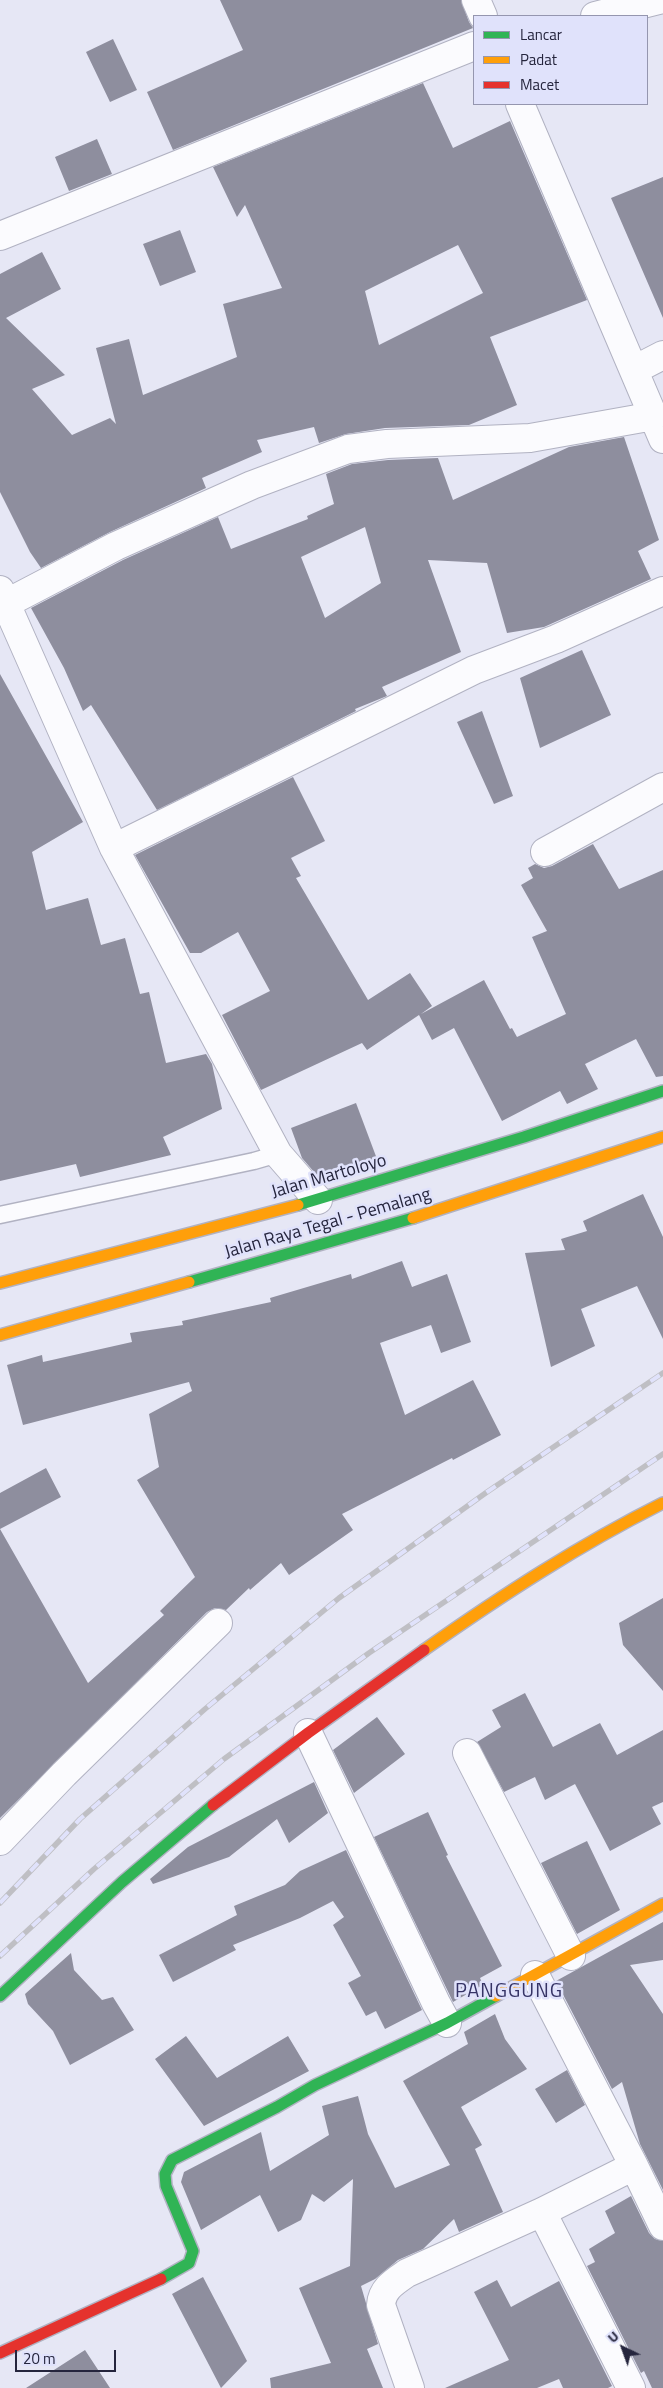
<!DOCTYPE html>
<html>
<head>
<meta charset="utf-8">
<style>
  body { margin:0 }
  #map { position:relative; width:663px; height:2388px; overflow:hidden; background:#e6e7f5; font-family:"Titillium Web",sans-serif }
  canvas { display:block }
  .legend { position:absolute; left:473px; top:15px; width:175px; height:90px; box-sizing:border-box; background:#e0e2fb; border:1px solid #9596af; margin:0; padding:6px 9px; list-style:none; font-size:15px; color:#25253d }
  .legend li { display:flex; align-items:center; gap:10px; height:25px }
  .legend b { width:25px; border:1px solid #9596af }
  .north { position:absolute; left:598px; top:2323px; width:50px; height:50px; -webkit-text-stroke:4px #e0e2fb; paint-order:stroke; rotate:318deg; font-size:14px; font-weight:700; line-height:20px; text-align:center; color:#25253d }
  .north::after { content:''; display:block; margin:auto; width:18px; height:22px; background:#25253d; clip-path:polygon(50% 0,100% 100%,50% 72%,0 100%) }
  .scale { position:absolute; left:15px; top:2350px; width:101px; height:22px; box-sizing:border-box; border:2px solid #25253d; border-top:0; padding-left:6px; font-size:15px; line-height:18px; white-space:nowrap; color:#25253d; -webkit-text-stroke:4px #e0e2fb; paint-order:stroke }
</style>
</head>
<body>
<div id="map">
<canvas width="663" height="2388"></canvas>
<ul class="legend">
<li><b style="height:6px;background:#30b455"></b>Lancar</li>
<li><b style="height:6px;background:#ff9f0a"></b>Padat</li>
<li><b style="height:6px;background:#e5322d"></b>Macet</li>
</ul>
<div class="north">U</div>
<div class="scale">20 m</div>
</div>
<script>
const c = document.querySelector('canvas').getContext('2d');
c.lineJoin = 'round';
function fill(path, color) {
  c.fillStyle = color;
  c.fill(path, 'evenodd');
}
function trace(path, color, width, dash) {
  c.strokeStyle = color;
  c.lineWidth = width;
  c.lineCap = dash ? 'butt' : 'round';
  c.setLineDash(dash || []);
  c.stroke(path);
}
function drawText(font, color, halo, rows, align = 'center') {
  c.font = font + ' "Titillium Web",sans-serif';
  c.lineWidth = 5;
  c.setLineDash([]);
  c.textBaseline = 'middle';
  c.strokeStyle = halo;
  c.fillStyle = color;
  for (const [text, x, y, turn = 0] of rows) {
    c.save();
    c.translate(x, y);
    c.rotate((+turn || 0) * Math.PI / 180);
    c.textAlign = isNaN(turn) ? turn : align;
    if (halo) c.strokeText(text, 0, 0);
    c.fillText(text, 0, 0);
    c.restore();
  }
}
fill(new Path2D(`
  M 220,0 L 461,0 L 469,22 L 473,28 L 173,150 L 147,92 L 243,50 Z
  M 113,39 L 137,90 L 110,102 L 86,52 Z
  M 423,83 L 453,148 L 510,121 L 587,300 L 490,337 L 517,405 L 469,425 L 385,428 L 346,434 L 319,443 L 314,427 L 257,440 L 262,452 L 202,478 L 206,488 L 110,532 L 41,568 L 30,552 L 0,492 L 0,274 L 42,252 L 61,289 L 6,318 L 65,375 L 32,389 L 72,435 L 110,418 L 116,424 L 96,348 L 129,339 L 143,395 L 237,357 L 223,304 L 282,288 L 245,205 L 237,217 L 213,167 ZM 458,245 L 483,293 L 379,345 L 365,291 Z
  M 97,139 L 112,174 L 69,191 L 55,157 Z
  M 663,177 L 663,318 L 611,198 Z
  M 180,230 L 196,272 L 160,286 L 143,244 Z
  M 624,437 L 659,540 L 638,551 L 651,579 L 544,627 L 507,633 L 487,563 L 428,560 L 461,652 L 382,687 L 387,696 L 355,709 L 356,711 L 157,810 L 91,705 L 83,711 L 64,668 L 31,608 L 123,560 L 218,517 L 231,549 L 308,519 L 307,516 L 334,504 L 326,474 L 352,464 L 388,460 L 438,458 L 453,500 L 569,447 ZM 365,527 L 381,583 L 325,618 L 301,557 Z
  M 582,650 L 611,715 L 540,748 L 520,678 Z
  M 0,674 L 83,822 L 32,852 L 46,910 L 88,898 L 101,945 L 125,938 L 140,994 L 149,992 L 166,1063 L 206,1054 L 212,1064 L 222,1109 L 163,1137 L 171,1155 L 80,1177 L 76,1164 L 0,1181 Z
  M 482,711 L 513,796 L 494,804 L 457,722 Z
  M 293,777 L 325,841 L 291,858 L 301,876 L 296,878 L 368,1000 L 410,973 L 432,1006 L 421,1014 L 484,980 L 510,1029 L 512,1028 L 517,1037 L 566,1014 L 532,937 L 547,931 L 521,885 L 533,878 L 528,868 L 535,864 L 544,868 L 552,866 L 593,844 L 619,889 L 663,870 L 663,1076 L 656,1077 L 636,1039 L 585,1064 L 598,1089 L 567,1104 L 560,1091 L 502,1121 L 454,1028 L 432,1040 L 419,1015 L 367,1050 L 362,1043 L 261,1090 L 222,1015 L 270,991 L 238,932 L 201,953 L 190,953 L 135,855 Z
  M 356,1103 L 377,1159 L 321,1180 L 302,1158 L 291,1128 Z
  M 643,1194 L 663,1237 L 663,1339 L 637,1286 L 581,1309 L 595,1346 L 551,1367 L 525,1253 L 565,1250 L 561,1239 L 587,1231 L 583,1221 Z
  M 402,1261 L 412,1287 L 447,1274 L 471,1342 L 441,1353 L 431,1325 L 380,1343 L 405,1415 L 473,1380 L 501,1435 L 453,1460 L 452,1458 L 342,1514 L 353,1530 L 289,1575 L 281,1563 L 250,1590 L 249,1588 L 226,1610 L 215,1608 L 207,1612 L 0,1818 L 0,1493 L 46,1468 L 61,1497 L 0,1529 L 88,1683 L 164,1615 L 160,1611 L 195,1577 L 137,1480 L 159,1467 L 149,1414 L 192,1391 L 189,1382 L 23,1425 L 7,1365 L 42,1355 L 43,1362 L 132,1342 L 130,1333 L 183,1325 L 182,1321 L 271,1302 L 270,1298 L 351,1274 L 352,1279 Z
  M 663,1598 L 663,1691 L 623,1645 L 619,1623 Z
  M 525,1693 L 553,1747 L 600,1723 L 617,1755 L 663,1730 L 663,1802 L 652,1807 L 661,1824 L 610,1851 L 575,1784 L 545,1800 L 535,1777 L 504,1792 L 477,1742 L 501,1727 L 492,1710 Z
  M 377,1717 L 405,1754 L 354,1793 L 333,1750 Z
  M 314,1782 L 328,1813 L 289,1843 L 277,1819 L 229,1857 L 153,1884 L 150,1879 L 188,1847 Z
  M 428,1812 L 448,1855 L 446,1856 L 502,1966 L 480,1978 L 483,1985 L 453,2002 L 374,1837 Z
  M 587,1841 L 620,1910 L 577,1934 L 541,1863 Z
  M 346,1850 L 422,2010 L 385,2029 L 376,2011 L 366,2016 L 348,1983 L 361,1976 L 333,1925 L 344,1917 L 333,1901 L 300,1918 L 233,1945 L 236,1950 L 173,1982 L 159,1955 L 237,1915 L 234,1906 L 285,1885 L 300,1871 Z
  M 663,1922 L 663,1960 L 630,1965 L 663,2014 L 663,2190 L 640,2144 L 622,2082 L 612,2089 L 556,1981 Z
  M 71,1953 L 74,1970 L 102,2000 L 113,1997 L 134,2030 L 70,2065 L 53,2031 L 28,2004 L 25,1994 Z
  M 495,2014 L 505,2039 L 527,2069 L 461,2107 L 482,2145 L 475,2149 L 503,2212 L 459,2232 L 454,2219 L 423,2249 L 398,2260 L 375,2279 L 361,2286 L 378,2344 L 367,2349 L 383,2388 L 271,2388 L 270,2378 L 331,2363 L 299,2288 L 350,2266 L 353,2179 L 324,2202 L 312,2194 L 301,2220 L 278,2232 L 260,2195 L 201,2230 L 181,2182 L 184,2172 L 261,2132 L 270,2171 L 329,2135 L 322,2106 L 358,2096 L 368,2134 L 395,2188 L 450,2165 L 403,2081 L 468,2044 L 464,2032 Z
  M 186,2036 L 217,2078 L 288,2036 L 309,2071 L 204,2126 L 155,2059 Z
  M 567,2070 L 585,2105 L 556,2123 L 535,2089 Z
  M 631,2196 L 649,2233 L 655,2239 L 663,2241 L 663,2388 L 652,2388 L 644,2371 L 641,2373 L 587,2266 L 595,2262 L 589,2249 L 615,2233 L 605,2211 Z
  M 203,2277 L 247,2361 L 221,2388 L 172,2294 Z
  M 497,2280 L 511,2307 L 559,2281 L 612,2386 L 608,2388 L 563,2388 L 559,2379 L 537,2388 L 445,2388 L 509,2360 L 474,2292 Z
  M 85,2350 L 110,2388 L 26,2388 Z`), '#8e8e9e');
const lane = new Path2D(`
  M 0,1215 L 254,1161 L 278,1154`);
const street = new Path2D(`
  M 476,0 L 483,16
  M 595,16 L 659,0
  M 520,104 L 663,439
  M 0,236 L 474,46
  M 634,370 L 663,355
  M 0,590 L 114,848 L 278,1154 L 318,1200
  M 7,603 L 116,546 L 252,485 L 348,449 L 387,444 L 530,438 L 654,416
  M 114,848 L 474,670 L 556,639 L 663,591
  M 545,852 L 663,787
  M 308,1733 L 436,2003 L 447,2023
  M 467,1753 L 571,1956
  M 0,1841 L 64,1774 L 218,1623
  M 535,1975 L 634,2166 L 663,2226
  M 542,2212 L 631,2388
  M 410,2388 L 381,2305 C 382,2289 394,2282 407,2273 L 542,2212 L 634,2166`);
const fast = new Path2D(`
  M 298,1205 L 524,1137 L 663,1091
  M 189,1282 L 413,1218
  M 0,1996 L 122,1882 L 213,1805
  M 161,2279 L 189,2263 L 193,2251 L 166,2186 L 165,2174 L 172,2160 L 277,2107 L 315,2085 L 447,2023 L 496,1996`);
const slow = new Path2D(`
  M 413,1218 L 663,1137
  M 0,1283 L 298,1205
  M 0,1335 L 189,1282
  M 424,1650 C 501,1596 579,1545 663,1503
  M 496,1996 L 663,1904`);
const jam = new Path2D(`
  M 213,1805 L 308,1733 L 424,1650
  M 0,2353 L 161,2279`);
trace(lane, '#b1b2c2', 19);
trace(street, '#b1b2c2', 30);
trace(fast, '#b1b2c2', 14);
trace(slow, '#b1b2c2', 14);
trace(jam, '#b1b2c2', 14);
trace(lane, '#fbfbfe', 16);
trace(street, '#fbfbfe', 28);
trace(fast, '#30b455', 11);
trace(slow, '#ff9f0a', 11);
trace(jam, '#e5322d', 11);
const rail = new Path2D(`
  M 0,1903 L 80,1819 L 205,1709 L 339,1598 L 487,1492 L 663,1373
  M 0,1956 L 94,1869 L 224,1759 L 369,1653 L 663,1454`);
trace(rail, '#bfbfc4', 5.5);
trace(rail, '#e0e2fb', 4, [11]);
drawText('18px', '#25253d', '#e0e2fb', [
  ["Jalan Martoloyo",329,1177,-16],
  ["Jalan Raya Tegal - Pemalang",328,1224,-16]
]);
c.letterSpacing = '1px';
drawText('20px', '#353365', '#e0e2fb', [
  ["PANGGUNG",509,1992]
]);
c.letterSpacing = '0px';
</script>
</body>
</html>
